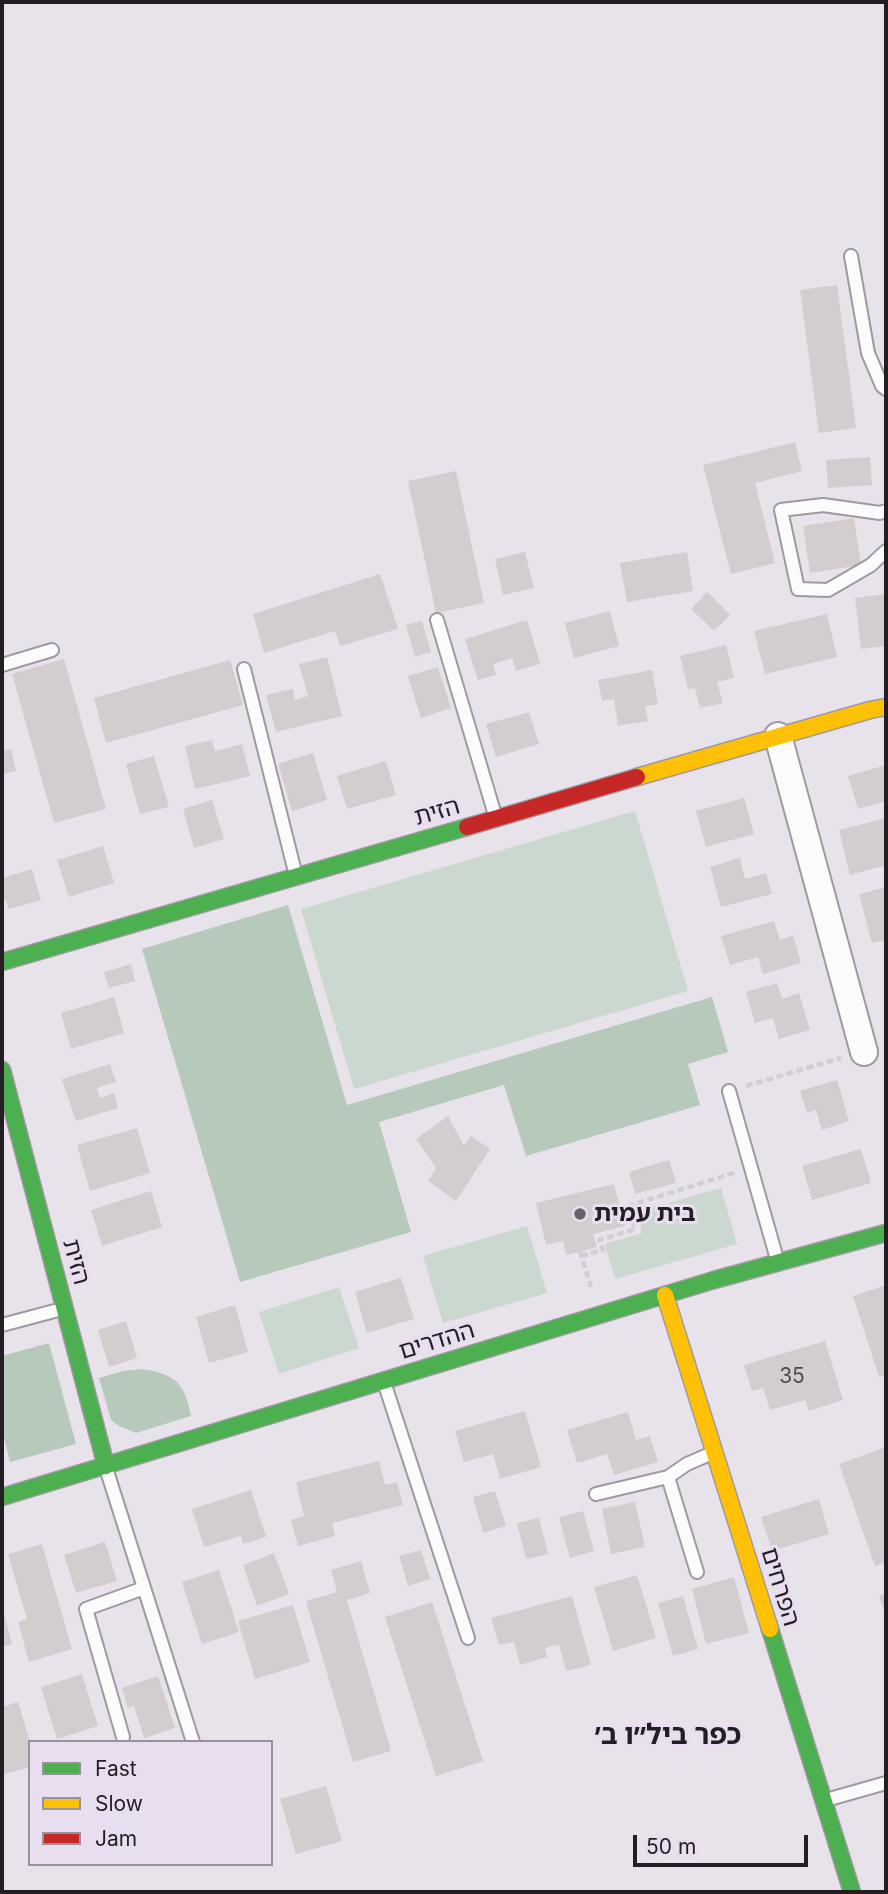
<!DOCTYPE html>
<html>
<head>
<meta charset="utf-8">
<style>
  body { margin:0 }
  #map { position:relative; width:888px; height:1894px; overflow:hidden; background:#e8e2eb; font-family:Inter,sans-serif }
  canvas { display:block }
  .frame { position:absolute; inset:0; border:4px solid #221e24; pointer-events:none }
  .legend { position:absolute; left:28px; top:1740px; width:245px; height:126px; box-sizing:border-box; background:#e9deef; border:2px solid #99919e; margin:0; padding:9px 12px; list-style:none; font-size:21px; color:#221e24 }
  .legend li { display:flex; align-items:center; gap:14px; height:35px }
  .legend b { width:35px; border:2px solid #99919e }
  .scale { position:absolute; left:633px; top:1835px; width:175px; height:32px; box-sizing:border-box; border:4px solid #221e24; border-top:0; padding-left:9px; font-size:21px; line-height:24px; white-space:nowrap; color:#221e24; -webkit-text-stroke:5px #e9deef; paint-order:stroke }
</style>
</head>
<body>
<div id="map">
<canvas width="888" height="1894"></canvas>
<div class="frame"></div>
<ul class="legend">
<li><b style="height:9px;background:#4caf50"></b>Fast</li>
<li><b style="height:9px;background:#ffc107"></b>Slow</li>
<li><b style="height:9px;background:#c62828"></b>Jam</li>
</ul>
<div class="scale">50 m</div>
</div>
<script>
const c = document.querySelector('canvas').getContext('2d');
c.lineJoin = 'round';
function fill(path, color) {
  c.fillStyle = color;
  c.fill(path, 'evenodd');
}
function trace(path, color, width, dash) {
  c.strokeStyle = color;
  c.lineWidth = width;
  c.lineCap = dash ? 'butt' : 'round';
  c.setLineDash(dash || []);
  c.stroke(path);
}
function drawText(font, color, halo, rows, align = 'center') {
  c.font = font + ' Inter,"Noto Sans Hebrew",sans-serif';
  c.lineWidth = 6;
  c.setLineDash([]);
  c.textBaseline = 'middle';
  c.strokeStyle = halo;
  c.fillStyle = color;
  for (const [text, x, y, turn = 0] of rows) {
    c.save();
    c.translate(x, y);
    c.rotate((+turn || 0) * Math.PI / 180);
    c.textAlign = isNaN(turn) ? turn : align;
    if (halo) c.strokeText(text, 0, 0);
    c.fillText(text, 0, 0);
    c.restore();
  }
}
fill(new Path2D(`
  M 635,811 L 688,991 L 354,1089 L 301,909 Z
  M 721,1188 L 737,1244 L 615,1279 L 605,1244 L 642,1233 L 637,1212 Z
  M 527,1226 L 547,1293 L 443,1323 L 423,1256 Z
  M 339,1287 L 359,1348 L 279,1374 L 259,1312 Z`), '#cbd8cf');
fill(new Path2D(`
  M 288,905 L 347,1105 L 712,997 L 728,1052 L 688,1064 L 700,1105 L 526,1156 L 504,1085 L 379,1122 L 411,1232 L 240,1282 L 142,949 Z
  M 49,1343 L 76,1444 L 10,1462 L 2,1430 L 2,1356 Z
  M 142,1369 C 175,1374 185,1383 191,1416 L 136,1433 L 121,1427 L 111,1420 L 99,1378 L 123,1371 Z`), '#b6c9bb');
fill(new Path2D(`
  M 837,285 L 856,428 L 819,433 L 800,290 Z
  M 795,442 L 802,471 L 755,483 L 775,563 L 731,574 L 703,465 Z
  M 870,457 L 872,485 L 828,488 L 826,460 Z
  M 456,471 L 484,603 L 436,613 L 408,481 Z
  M 854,518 L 861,565 L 810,573 L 803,526 Z
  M 525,552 L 534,588 L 503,595 L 495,559 Z
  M 687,552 L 693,591 L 627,602 L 620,563 Z
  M 380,574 L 398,629 L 340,646 L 335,631 L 264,653 L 253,614 Z
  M 707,592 L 730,615 L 714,631 L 691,609 Z
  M 886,594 L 886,646 L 861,649 L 855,598 Z
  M 610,611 L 619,646 L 574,658 L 565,623 Z
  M 827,614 L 837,657 L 765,674 L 754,631 Z
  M 527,620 L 540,664 L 516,671 L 512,658 L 493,664 L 496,675 L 478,680 L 465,639 Z
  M 422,621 L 431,652 L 415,657 L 406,625 Z
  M 726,645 L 734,678 L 717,682 L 723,703 L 700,708 L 695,688 L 688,689 L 680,656 Z
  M 327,657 L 342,716 L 276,732 L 266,695 L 293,689 L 295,700 L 308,696 L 299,664 Z
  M 64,659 L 106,809 L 54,823 L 12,674 Z
  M 230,660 L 243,705 L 106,743 L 94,698 Z
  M 438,667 L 451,708 L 421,718 L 408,676 Z
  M 652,670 L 658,704 L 645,706 L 648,721 L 618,726 L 614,699 L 602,701 L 598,680 Z
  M 529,712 L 539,744 L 496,757 L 486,724 Z
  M 212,740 L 215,751 L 242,744 L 250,776 L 195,789 L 185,746 Z
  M 11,749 L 16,771 L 2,774 L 2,751 Z
  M 313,753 L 327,800 L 292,811 L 278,764 Z
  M 154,756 L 169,807 L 140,814 L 126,764 Z
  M 386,761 L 396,795 L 347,809 L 337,776 Z
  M 886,765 L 886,801 L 858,809 L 848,776 Z
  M 744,798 L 754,834 L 706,847 L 696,811 Z
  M 212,800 L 224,839 L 194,848 L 183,809 Z
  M 886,818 L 886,865 L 850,875 L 839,830 Z
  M 103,846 L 114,883 L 69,897 L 57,860 Z
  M 740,858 L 745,879 L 766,873 L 772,894 L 721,907 L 710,867 Z
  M 32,869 L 41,900 L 9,909 L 5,899 L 2,900 L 2,878 Z
  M 886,887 L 886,940 L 872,943 L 859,894 Z
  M 774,921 L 780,940 L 793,935 L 801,963 L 763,974 L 758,957 L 730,965 L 721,936 Z
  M 131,964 L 135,981 L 109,988 L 104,972 Z
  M 777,983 L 782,999 L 799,993 L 810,1030 L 779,1039 L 773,1018 L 755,1023 L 746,992 Z
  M 114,997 L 124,1033 L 71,1049 L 61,1013 Z
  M 110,1064 L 116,1082 L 97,1088 L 100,1098 L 114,1093 L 118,1108 L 76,1121 L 62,1079 Z
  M 837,1080 L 849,1121 L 822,1130 L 816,1110 L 807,1113 L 800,1091 Z
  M 448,1116 L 464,1146 L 471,1136 L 490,1149 L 456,1201 L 428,1181 L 436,1168 L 416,1139 Z
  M 137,1128 L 150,1173 L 90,1191 L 77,1145 Z
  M 861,1149 L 871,1183 L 812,1200 L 802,1166 Z
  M 669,1160 L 676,1183 L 635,1194 L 629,1172 Z
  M 614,1184 L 625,1226 L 593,1234 L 597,1247 L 566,1255 L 563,1241 L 546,1245 L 536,1203 Z
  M 151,1191 L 162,1227 L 102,1246 L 91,1210 Z
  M 401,1278 L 414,1319 L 367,1333 L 355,1292 Z
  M 886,1285 L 886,1375 L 879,1377 L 853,1296 Z
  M 235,1305 L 248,1352 L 209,1363 L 196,1317 Z
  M 126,1321 L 137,1358 L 109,1367 L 98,1330 Z
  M 825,1341 L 843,1400 L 809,1411 L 805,1400 L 770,1410 L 763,1388 L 752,1391 L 744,1365 Z
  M 525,1411 L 541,1467 L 500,1479 L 493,1454 L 464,1462 L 455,1431 Z
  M 628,1412 L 636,1440 L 650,1436 L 658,1462 L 614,1475 L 607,1454 L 577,1463 L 567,1430 Z
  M 886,1447 L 886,1562 L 875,1566 L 839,1464 Z
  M 379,1461 L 385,1485 L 397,1482 L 403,1505 L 332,1523 L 335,1536 L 298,1546 L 291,1520 L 304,1516 L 296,1482 Z
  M 251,1490 L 266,1537 L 243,1544 L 241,1536 L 204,1547 L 192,1509 Z
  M 495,1491 L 506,1526 L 483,1533 L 473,1497 Z
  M 819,1499 L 829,1534 L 772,1551 L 761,1517 Z
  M 635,1502 L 645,1547 L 611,1554 L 602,1509 Z
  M 583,1511 L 594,1551 L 570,1558 L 559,1517 Z
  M 539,1518 L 548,1554 L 526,1559 L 517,1523 Z
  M 105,1542 L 117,1581 L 76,1593 L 64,1555 Z
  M 42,1544 L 72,1649 L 29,1662 L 18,1622 L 27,1619 L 8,1554 Z
  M 421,1550 L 430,1579 L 408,1586 L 399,1556 Z
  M 274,1553 L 289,1594 L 257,1606 L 243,1565 Z
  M 361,1561 L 370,1593 L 347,1600 L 391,1751 L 353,1762 L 306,1601 L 337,1592 L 331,1570 Z
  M 219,1570 L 239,1632 L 202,1644 L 182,1582 Z
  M 637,1575 L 656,1638 L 613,1651 L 594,1587 Z
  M 734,1577 L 749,1633 L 706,1644 L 692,1589 Z
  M 886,1593 L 886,1616 L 879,1596 Z
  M 572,1596 L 591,1665 L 566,1671 L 559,1644 L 545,1648 L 547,1657 L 520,1665 L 514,1642 L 499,1645 L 491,1618 Z
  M 683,1596 L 698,1649 L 673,1656 L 658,1603 Z
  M 432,1602 L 483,1761 L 436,1776 L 385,1617 Z
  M 293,1605 L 310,1662 L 255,1679 L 238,1621 Z
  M 4,1614 L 12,1644 L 2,1647 L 2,1615 Z
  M 82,1674 L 98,1726 L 57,1739 L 41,1687 Z
  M 158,1676 L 175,1728 L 144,1738 L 134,1706 L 128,1708 L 122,1688 Z
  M 18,1702 L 30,1742 L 30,1767 L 4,1774 L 2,1768 L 2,1707 Z
  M 326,1786 L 342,1841 L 296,1854 L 280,1799 Z`), '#d3cdcf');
const lane = new Path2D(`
  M 851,256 L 868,353 L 882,386 L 886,389
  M 886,511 L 880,513 L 823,505 L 781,510 L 798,589 L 828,590 L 871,565 L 886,551
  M 437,620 L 495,815
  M 2,665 L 52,650
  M 244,669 L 295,872
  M 729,1091 L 777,1259
  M 2,1325 L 62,1309
  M 384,1382 L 468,1638
  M 106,1468 L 193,1742
  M 668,1477 L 697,1572
  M 596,1494 L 668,1477 L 687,1464 L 710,1454
  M 123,1737 L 86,1609 L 144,1588
  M 826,1800 L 886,1783`);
const street = new Path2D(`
  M 778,736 L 864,1052`);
const fast = new Path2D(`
  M 2,962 L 467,827
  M 2,1070 L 106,1466
  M 2,1497 L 714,1280 L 886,1233
  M 770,1629 L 852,1892`);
const slow = new Path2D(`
  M 637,777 L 870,710 L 886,707
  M 665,1295 L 770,1629`);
const jam = new Path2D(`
  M 467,827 L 637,777`);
trace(lane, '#9f9aa1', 16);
trace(street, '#9f9aa1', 30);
trace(fast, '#9f9aa1', 19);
trace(slow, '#9f9aa1', 19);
trace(jam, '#9f9aa1', 19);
trace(new Path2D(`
  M 746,1086 L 841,1058
  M 580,1251 L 591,1287
  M 581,1256 L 603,1250 L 599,1240 L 635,1229 L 628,1206 L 737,1172`), '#d1cfd2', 4.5, [7, 3.5]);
trace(lane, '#fcfbfc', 12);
trace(street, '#fcfbfc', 26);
trace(fast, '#4caf50', 16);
trace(slow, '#ffc107', 16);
trace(jam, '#c62828', 16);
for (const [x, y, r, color] of [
  [580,1214,7,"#67636a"]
]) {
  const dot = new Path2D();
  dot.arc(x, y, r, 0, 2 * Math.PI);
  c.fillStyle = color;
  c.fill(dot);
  trace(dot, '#e9deef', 2.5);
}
drawText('21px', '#504c50', null, [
  ["35",792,1377]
]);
drawText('24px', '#221e24', '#e9deef', [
  ["הזית",437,812,-16],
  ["הזית",76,1262,75],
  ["ההדרים",437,1341,-17],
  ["הפרחים",780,1587,73]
]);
drawText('bold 24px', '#221e24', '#e9deef', [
  ["בית עמית",594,1214]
], 'left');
drawText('bold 28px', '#221e24', '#e9deef', [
  ["כפר ביל״ו ב׳",668,1736]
]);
</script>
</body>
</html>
